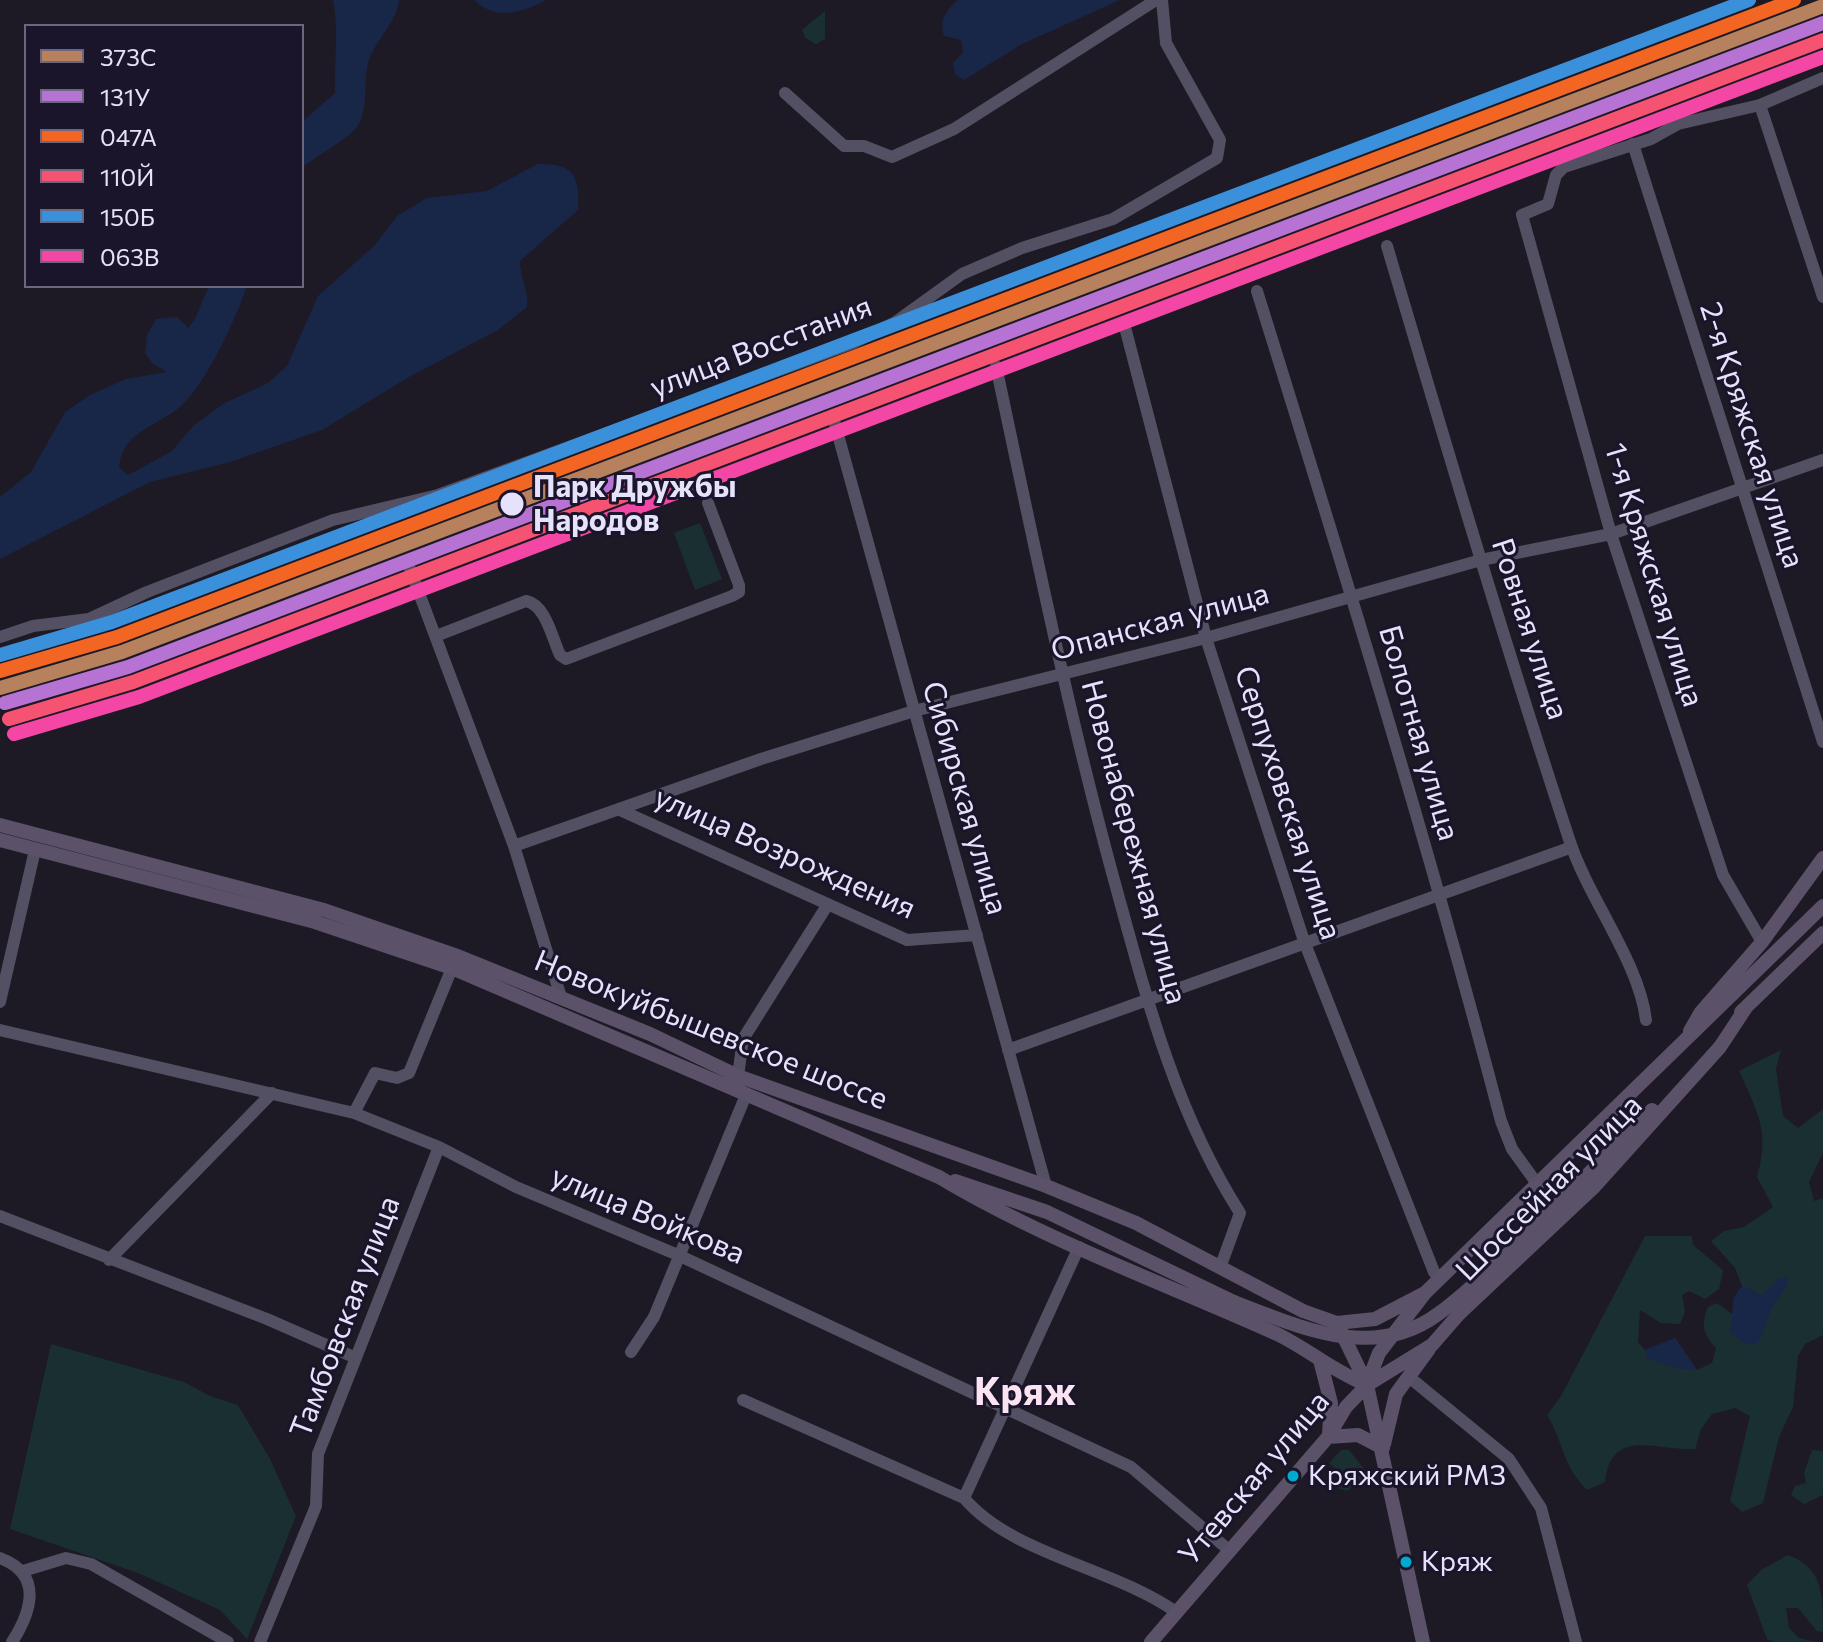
<!DOCTYPE html>
<html>
<head>
<meta charset="utf-8">
<style>
  body { margin:0 }
  #map { position:relative; width:1823px; height:1642px; overflow:hidden; background:#1d1a25; font-family:Commissioner,sans-serif }
  canvas { display:block }
  .legend { position:absolute; left:24px; top:24px; width:280px; height:264px; box-sizing:border-box; background:#1a152a; border:2px solid #6c677e; margin:0; padding:10px 14px; list-style:none; font-size:24px; color:#e7e2fb }
  .legend li { display:flex; align-items:center; gap:16px; height:40px }
  .legend b { width:40px; border:2px solid #6c677e }
</style>
</head>
<body>
<div id="map">
<canvas width="1823" height="1642"></canvas>
<ul class="legend">
<li><b style="height:10px;background:#b6815c"></b>373C</li>
<li><b style="height:10px;background:#b673d3"></b>131У</li>
<li><b style="height:10px;background:#f26522"></b>047А</li>
<li><b style="height:10px;background:#f65372"></b>110Й</li>
<li><b style="height:10px;background:#3a90db"></b>150Б</li>
<li><b style="height:10px;background:#f346a5"></b>063В</li>
</ul>
</div>
<script>
const c = document.querySelector('canvas').getContext('2d');
c.lineJoin = 'round';
function fill(path, color) {
  c.fillStyle = color;
  c.fill(path, 'evenodd');
}
function trace(path, color, width, dash) {
  c.strokeStyle = color;
  c.lineWidth = width;
  c.lineCap = dash ? 'butt' : 'round';
  c.setLineDash(dash || []);
  c.stroke(path);
}
function drawText(font, color, halo, rows, align = 'center') {
  c.font = font + ' Commissioner,sans-serif';
  c.lineWidth = 6;
  c.setLineDash([]);
  c.textBaseline = 'middle';
  c.strokeStyle = halo;
  c.fillStyle = color;
  for (const [text, x, y, turn = 0] of rows) {
    c.save();
    c.translate(x, y);
    c.rotate((+turn || 0) * Math.PI / 180);
    c.textAlign = isNaN(turn) ? turn : align;
    if (halo) c.strokeText(text, 0, 0);
    c.fillText(text, 0, 0);
    c.restore();
  }
}
fill(new Path2D(`
  M 825,11 L 825,39 L 816,44 L 805,38 L 802,30 Z
  M 700,523 L 722,579 L 695,590 L 674,533 Z
  M 1781,1050 L 1776,1069 L 1783,1116 L 1798,1128 L 1823,1109 L 1823,1153 L 1809,1182 L 1814,1201 L 1823,1198 L 1823,1335 L 1805,1344 L 1798,1356 L 1793,1407 L 1779,1437 L 1763,1503 L 1742,1512 L 1730,1501 L 1750,1416 L 1735,1408 L 1712,1414 L 1701,1429 L 1695,1449 C 1657,1451 1611,1426 1605,1482 L 1587,1490 C 1562,1465 1564,1443 1547,1415 L 1561,1396 L 1645,1236 L 1692,1236 L 1693,1245 L 1723,1270 L 1719,1289 L 1705,1299 L 1689,1291 L 1682,1295 L 1685,1312 L 1680,1324 L 1661,1323 L 1640,1310 L 1638,1342 L 1645,1350 L 1675,1338 L 1697,1370 L 1712,1363 L 1716,1348 C 1703,1334 1701,1325 1708,1307 L 1717,1303 L 1732,1314 L 1734,1297 L 1742,1286 L 1735,1268 L 1711,1241 L 1724,1231 L 1744,1227 L 1773,1207 L 1757,1177 C 1770,1133 1758,1112 1739,1071 Z
  M 51,1344 L 184,1382 L 210,1396 L 238,1405 L 270,1459 L 296,1516 L 247,1639 L 220,1610 L 138,1573 L 10,1529 Z
  M 1341,1450 L 1349,1450 L 1369,1475 L 1347,1491 L 1334,1487 L 1338,1471 L 1329,1463 Z
  M 1812,1450 L 1823,1451 L 1823,1495 L 1804,1504 L 1791,1495 L 1795,1486 L 1806,1483 L 1804,1473 Z
  M 1788,1555 C 1823,1568 1823,1594 1823,1632 L 1817,1631 L 1798,1608 L 1786,1608 L 1789,1628 L 1799,1638 L 1816,1642 L 1774,1642 L 1767,1639 L 1747,1585 L 1761,1570 Z`), '#1a2f31');
fill(new Path2D(`
  M 333,0 L 399,0 C 397,22 377,38 369,60 C 362,80 370,107 357,127 C 349,138 315,157 302,168 L 302,122 L 335,93 C 334,61 339,31 333,0 Z
  M 474,0 L 546,0 C 521,13 496,21 474,0 Z
  M 958,0 L 1120,0 L 1022,44 L 964,80 L 955,74 L 953,63 L 963,53 L 961,40 L 944,36 C 939,20 946,10 958,0 Z
  M 538,164 C 574,163 580,176 578,210 L 520,261 C 520,278 529,290 527,307 L 498,330 L 409,377 L 322,430 L 230,462 L 150,482 L 0,559 L 0,497 L 31,472 L 65,412 L 90,395 L 126,379 L 167,372 L 153,364 L 145,353 L 147,335 L 156,319 L 177,317 L 188,328 L 195,319 L 209,286 L 247,286 C 236,318 207,382 182,405 C 158,427 123,430 119,467 L 128,475 L 172,451 L 193,426 L 223,404 L 268,383 L 287,366 L 318,296 L 375,245 L 397,216 L 427,198 L 487,191 Z
  M 1789,1277 C 1786,1291 1777,1298 1771,1310 C 1764,1324 1766,1334 1755,1345 L 1742,1342 L 1730,1332 L 1734,1297 L 1742,1286 L 1762,1295 L 1778,1279 Z
  M 1675,1338 L 1697,1370 L 1674,1368 L 1646,1358 L 1645,1350 Z`), '#182648');
trace(new Path2D(`
  M 785,93 L 844,146 L 864,146 L 892,157 L 954,129 L 1156,0
  M 1760,105 L 1823,297
  M 1633,144 L 1823,742
  M 1387,246 C 1446,445 1505,645 1570,842 C 1589,899 1639,962 1646,1020
  M 1257,291 C 1343,567 1428,842 1501,1121 L 1512,1149 L 1538,1185
  M 1126,331 L 1206,638 L 1304,941 L 1434,1272 L 1440,1279
  M 996,366 C 1034,544 1070,722 1119,898 C 1149,1008 1178,1116 1240,1213 L 1220,1268
  M 835,424 L 1046,1186
  M 407,561 L 514,846 L 561,997
  M 436,636 L 526,601 C 546,605 552,638 560,655 L 566,659 L 732,596 L 739,592 L 739,585 L 708,503
  M 0,637 L 33,626 L 89,619 L 147,592 L 333,520 L 438,495 L 853,343 L 894,323 L 962,274 L 1022,248 L 1113,219 L 1217,158 L 1220,140 L 1166,43 L 1162,0
  M 620,810 L 907,940 L 977,935
  M 514,846 L 761,759 L 914,711 L 1206,638 L 1481,560 L 1611,534 L 1823,460
  M 1762,942 L 1723,875 L 1611,534 L 1522,215 L 1548,204 L 1556,175 L 1564,167 L 1651,139 L 1678,124 L 1760,105 L 1823,78
  M 0,1002 L 35,850
  M 0,1030 L 354,1113 L 439,1147 L 516,1187 L 678,1255 L 1131,1467 L 1230,1551
  M 1008,1050 L 1572,847
  M 738,1076 L 743,1039 L 828,904
  M 354,1113 L 375,1073 L 397,1078 L 409,1073 L 452,968
  M 0,1216 L 267,1319 L 356,1358
  M 1079,1247 L 964,1498 C 1011,1554 1114,1568 1176,1612
  M 109,1260 L 272,1093
  M 631,1352 L 654,1317 L 746,1095
  M 1409,1377 L 1509,1459 L 1541,1508 L 1576,1642
  M 743,1400 L 964,1498
  M 0,1558 C 43,1574 32,1611 12,1642
  M 23,1571 L 66,1558 L 91,1564 L 228,1642
  M 260,1642 L 316,1506 L 318,1454 L 439,1147`), '#535063', 12);
trace(new Path2D(`
  M 0,825 L 324,910 L 455,955 L 650,1034 L 738,1076 L 1046,1186 L 1136,1223 L 1303,1311 L 1337,1323 L 1375,1319 L 1425,1293
  M 0,840 L 315,922 L 452,968 L 939,1177 C 1046,1241 1164,1283 1277,1334 C 1308,1349 1334,1372 1367,1385
  M 1741,1012 L 1823,933
  M 1690,1031 L 1701,1012 L 1762,942 L 1823,858
  M 955,1181 L 1047,1212 L 1234,1302
  M 1517,1246 L 1652,1110
  M 1339,1327 L 1367,1385 L 1423,1642
  M 1320,1360 L 1331,1403 L 1329,1434
  M 1367,1384 L 1379,1353 L 1425,1293 L 1823,906
  M 1328,1437 L 1358,1435 L 1383,1448
  M 1384,1444 L 1396,1394 L 1429,1349
  M 1151,1642 L 1328,1437 L 1346,1407 L 1367,1385 L 1432,1345 L 1459,1314 L 1593,1188 L 1720,1047 L 1747,1006`), '#5b5168', 14);
trace(new Path2D(`
  M 1234,1302 C 1300,1327 1373,1362 1438,1314 C 1466,1294 1491,1268 1517,1246`), '#5b5168', 14);
trace(new Path2D(`
  M 0,688 L 122,652 L 1823,6`), '#b6815c', 14);
trace(new Path2D(`
  M 5,703 L 128,667 L 1823,23`), '#b673d3', 14);
trace(new Path2D(`
  M 0,671 L 117,637 L 1794,0`), '#f26522', 14);
trace(new Path2D(`
  M 9,719 L 133,682 L 1823,40`), '#f65372', 14);
trace(new Path2D(`
  M 0,655 L 112,622 L 1749,0`), '#3a90db', 14);
trace(new Path2D(`
  M 14,734 L 139,697 L 1823,57`), '#f346a5', 14);
for (const [x, y, r, color] of [
  [512,504,13,"#e7e2fb"],
  [1293,1476,7,"#00a9ce"],
  [1406,1562,7,"#00a9ce"]
]) {
  const dot = new Path2D();
  dot.arc(x, y, r, 0, 2 * Math.PI);
  c.fillStyle = color;
  c.fill(dot);
  trace(dot, '#1a152a', 3);
}
drawText('28px', '#e7e2fb', '#1a152a', [
  ["Кряжский РМЗ",1308,1476],
  ["Кряж",1421,1562]
], 'left');
drawText('30px', '#e7e2fb', '#1a152a', [
  ["улица Восстания",761,347,-21],
  ["2-я Кряжская улица",1752,435,72],
  ["1-я Кряжская улица",1654,575,73],
  ["Опанская улица",1160,622,-15],
  ["Ровная улица",1530,629,72],
  ["Болотная улица",1419,733,74],
  ["Сибирская улица",965,798,74],
  ["Серпуховская улица",1288,803,72],
  ["Новонабережная улица",1134,842,75],
  ["улица Возрождения",785,853,24],
  ["Новокуйбышевское шоссе",711,1030,22],
  ["Шоссейная улица",1549,1188,-45],
  ["улица Войкова",648,1215,23],
  ["Тамбовская улица",345,1317,-69],
  ["Утевская улица",1254,1478,-50]
]);
drawText('bold 30px', '#e7e2fb', '#1a152a', [
  ["Парк Дружбы",533,487],
  ["Народов",533,521]
], 'left');
drawText('bold 38px', '#fbe3f1', '#1a152a', [
  ["Кряж",1025,1392]
]);
</script>
</body>
</html>
